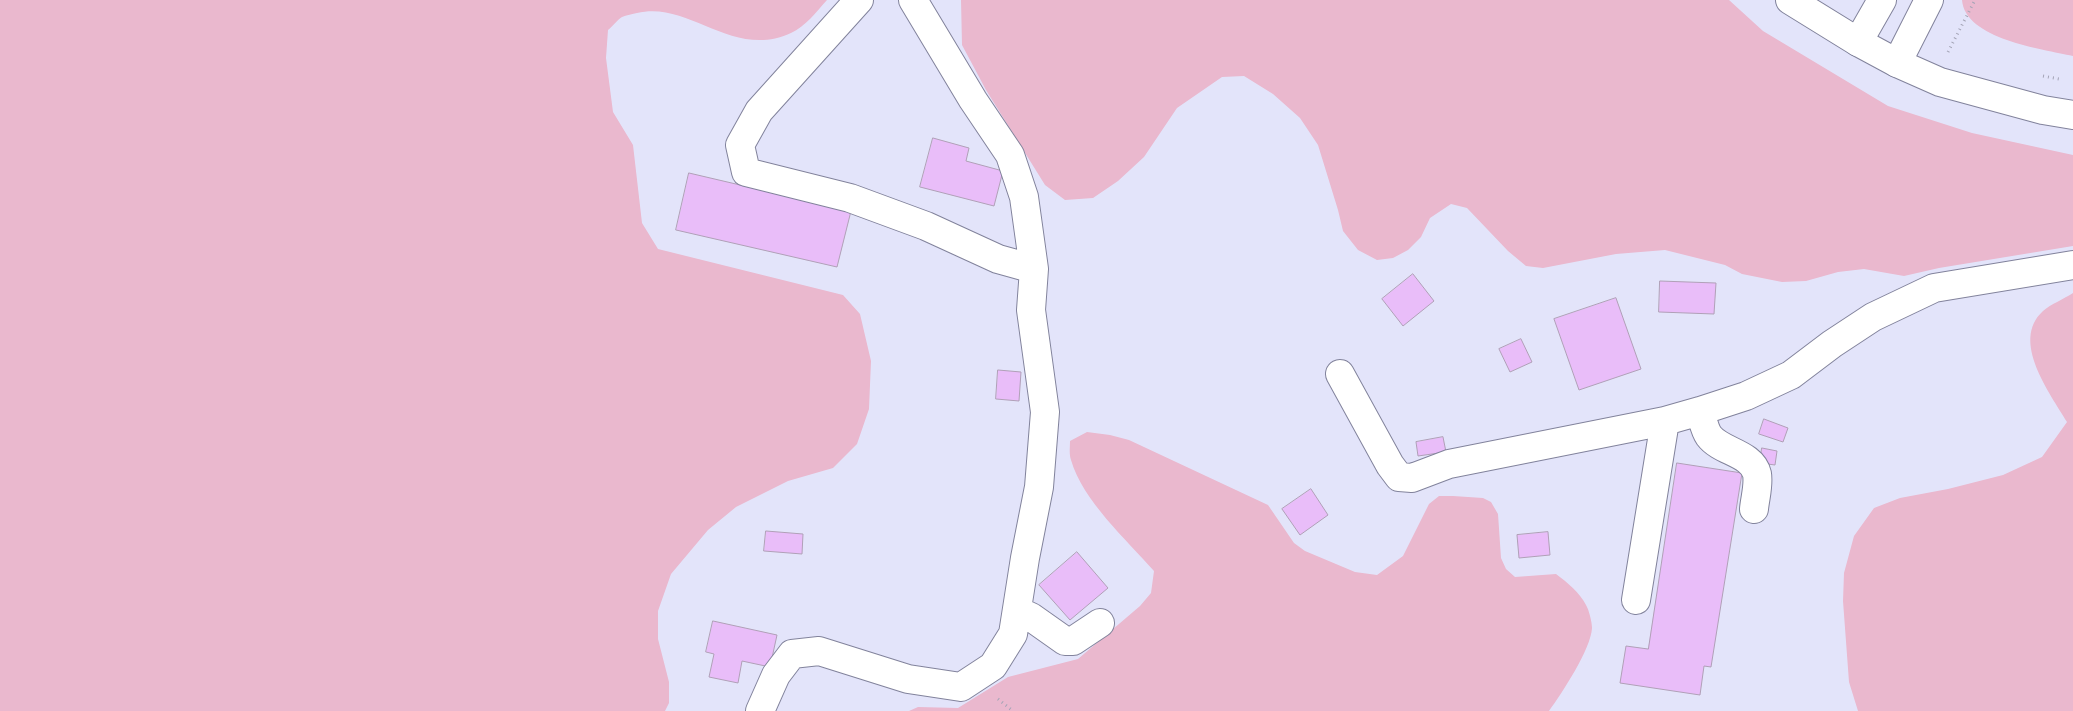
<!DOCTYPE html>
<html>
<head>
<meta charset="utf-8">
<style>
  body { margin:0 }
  canvas { display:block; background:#e3e4fa }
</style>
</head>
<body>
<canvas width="2073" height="711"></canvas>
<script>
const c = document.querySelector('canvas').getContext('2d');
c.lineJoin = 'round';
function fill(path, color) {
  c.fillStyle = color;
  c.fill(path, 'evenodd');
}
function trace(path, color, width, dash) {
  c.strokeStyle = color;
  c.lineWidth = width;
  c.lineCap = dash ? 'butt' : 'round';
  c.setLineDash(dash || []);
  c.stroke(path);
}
fill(new Path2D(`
  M 0,0 L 827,0 C 817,11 805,27 791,33 C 733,60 689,0 637,13 C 633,14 626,15 622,17 C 617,20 613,26 608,30 L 606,58 L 613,112 L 633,145 L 642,223 L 658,249 L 843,295 L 860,314 L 871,361 L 869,409 L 857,444 L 833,468 L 788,481 L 736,507 L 708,530 L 671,574 L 658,611 L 658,639 L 669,682 L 669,703 L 665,711 L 0,711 Z
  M 961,0 L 1729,0 L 1763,31 L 1888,106 L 1972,133 L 2073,155 L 2073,246 L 1939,268 L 1904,276 L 1864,269 L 1838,272 L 1806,281 L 1782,282 L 1742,274 L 1725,265 L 1665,250 L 1616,254 L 1543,268 L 1526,266 L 1508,251 L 1467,208 L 1451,204 L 1430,218 L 1421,237 L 1408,250 L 1393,258 L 1377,260 L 1358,250 L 1343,231 L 1338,210 L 1318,145 L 1300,118 L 1273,94 L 1244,76 L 1222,77 L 1177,108 L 1144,157 L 1118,181 L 1093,198 L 1065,200 L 1045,185 L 986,90 L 962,45 Z
  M 1962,0 L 2073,0 L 2073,56 C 2042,49 1965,39 1962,0 Z
  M 2073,293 L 2073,711 L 1858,711 L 1849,682 L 1843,601 L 1844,573 L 1854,536 L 1874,508 L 1900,498 L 1948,489 L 2003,475 L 2042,457 L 2067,422 C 2050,393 2010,341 2043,311 C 2051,304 2064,299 2073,293 Z
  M 1087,432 L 1110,435 L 1129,440 L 1268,505 L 1294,543 L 1305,551 L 1355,572 L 1377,575 L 1403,556 L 1429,504 L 1439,496 L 1453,496 L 1483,498 L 1491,502 L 1498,514 L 1501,558 L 1506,569 L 1515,577 L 1556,574 C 1567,582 1580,593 1586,605 C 1589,610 1592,622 1592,628 C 1591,649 1562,693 1549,711 L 909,711 L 918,707 L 958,708 L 1008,677 L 1078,659 L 1140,606 L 1151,593 L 1154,571 C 1126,539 1083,501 1071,460 C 1069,454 1070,447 1070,441 Z`), '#eab8ce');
const building = new Path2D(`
  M 933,138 L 969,148 L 966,161 L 1003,171 L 994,206 L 920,187 Z
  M 689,173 L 851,211 L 837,267 L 676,230 Z
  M 1413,274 L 1434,301 L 1403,326 L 1382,299 Z
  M 1660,281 L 1716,283 L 1714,314 L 1659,312 Z
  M 1616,298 L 1641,369 L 1579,390 L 1554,319 Z
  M 1521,339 L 1532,362 L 1510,372 L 1499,349 Z
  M 998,370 L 1021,372 L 1019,401 L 996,399 Z
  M 1764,419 L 1788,428 L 1783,442 L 1759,434 Z
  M 1443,437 L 1446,452 L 1418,456 L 1416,442 Z
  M 1762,448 L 1777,451 L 1775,465 L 1760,463 Z
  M 1677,463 L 1742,473 L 1711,667 L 1704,666 L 1700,695 L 1620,683 L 1626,646 L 1648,649 Z
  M 1311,489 L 1328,515 L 1300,535 L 1282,509 Z
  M 766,531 L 803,534 L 802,554 L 764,551 Z
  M 1548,532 L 1550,555 L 1519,558 L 1517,535 Z
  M 1077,552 L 1108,588 L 1070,620 L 1039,585 Z
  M 713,621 L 777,635 L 770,667 L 742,661 L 738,683 L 709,677 L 714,654 L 706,652 Z`);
fill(building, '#e9bdf9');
trace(building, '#b0a0b7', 1);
const minor = new Path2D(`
  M 859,0 L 759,111 L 740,145 L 746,172 L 850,198 L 926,226 L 998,259 L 1034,269
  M 1858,42 L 1882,0
  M 1897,63 L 1929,0
  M 1340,374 L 1390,465 L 1399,477 L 1412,478 L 1449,464 L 1665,421 L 1700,411 L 1746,396 L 1791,375 L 1832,344 L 1873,317 L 1934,288 L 2073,265
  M 1700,411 C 1703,419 1704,429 1709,436 C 1721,452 1752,453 1757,474 C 1759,485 1755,498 1754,509
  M 1636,600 L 1665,421
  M 1018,611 L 1031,617 L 1065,641 L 1073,641 L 1100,623
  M 760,711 L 776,675 L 792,654 L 819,651 L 908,679 L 961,687 L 993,666 L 1013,634 L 1025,558 L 1039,487 L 1045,412 L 1031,310 L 1034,269 L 1024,197 L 1010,155 L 973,100 L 913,0`);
const major = new Path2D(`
  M 1790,0 L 1858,42 L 1897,63 L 1940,82 L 2043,110 L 2073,115`);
trace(minor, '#82839c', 30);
trace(major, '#82839c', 30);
trace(new Path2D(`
  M 1948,52 L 1975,0
  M 2043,76 L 2059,79
  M 998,699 L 1013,711`), '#a4a4b6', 3, [1, 4]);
trace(minor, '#fff', 28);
trace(major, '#fff', 28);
</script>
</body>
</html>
